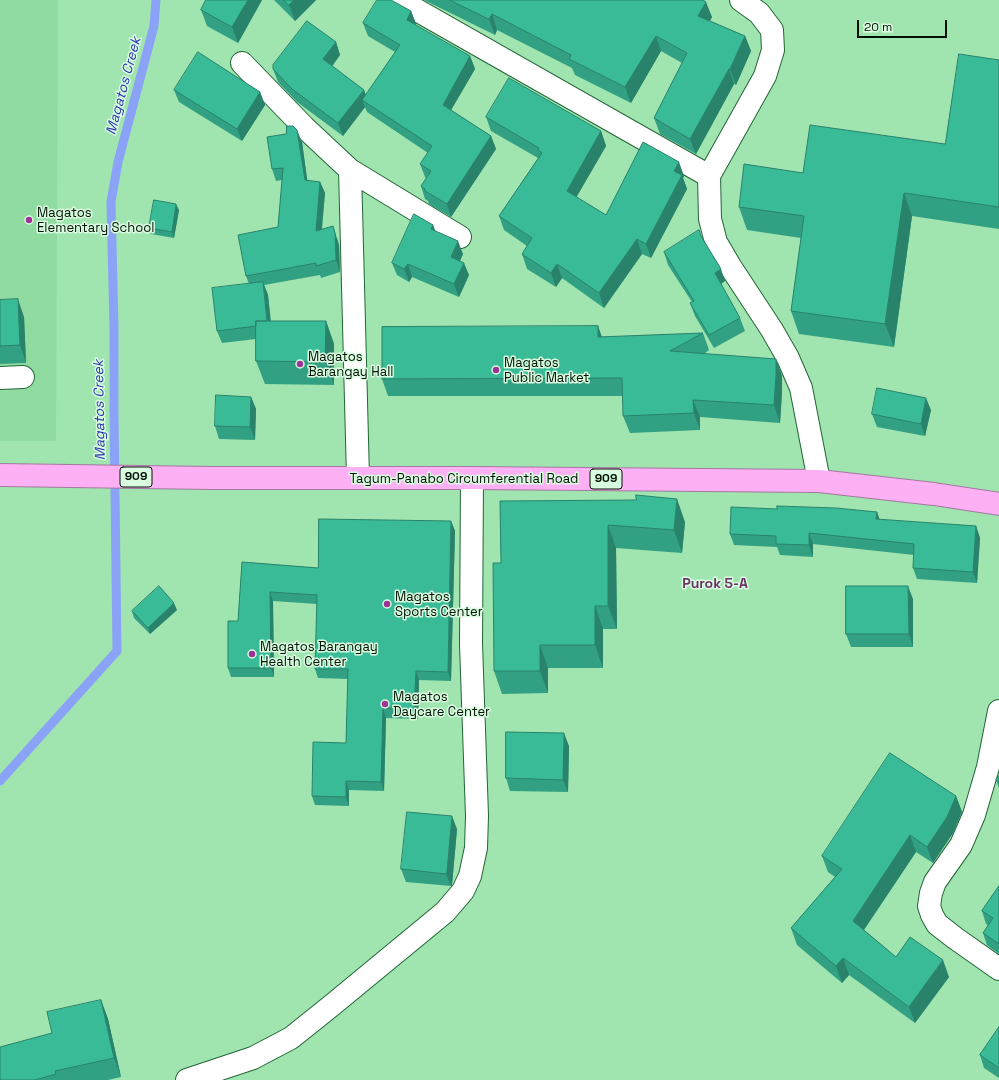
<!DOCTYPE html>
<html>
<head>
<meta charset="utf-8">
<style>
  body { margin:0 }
  #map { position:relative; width:999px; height:1080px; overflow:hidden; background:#a0e4af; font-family:"Space Grotesk",sans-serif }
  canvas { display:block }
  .scale { position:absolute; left:857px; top:20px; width:90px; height:18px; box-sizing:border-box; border:2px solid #001102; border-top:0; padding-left:5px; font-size:12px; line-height:14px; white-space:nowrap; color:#001102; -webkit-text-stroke:3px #dafce1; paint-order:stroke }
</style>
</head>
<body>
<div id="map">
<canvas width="999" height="1080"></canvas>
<div class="scale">20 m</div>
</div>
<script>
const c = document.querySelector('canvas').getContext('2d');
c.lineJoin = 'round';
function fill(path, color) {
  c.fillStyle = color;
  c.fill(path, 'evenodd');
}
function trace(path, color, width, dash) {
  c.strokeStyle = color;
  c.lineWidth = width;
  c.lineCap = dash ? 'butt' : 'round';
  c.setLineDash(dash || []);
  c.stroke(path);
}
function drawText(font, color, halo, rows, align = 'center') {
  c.font = font + ' "Space Grotesk",sans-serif';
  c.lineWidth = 3;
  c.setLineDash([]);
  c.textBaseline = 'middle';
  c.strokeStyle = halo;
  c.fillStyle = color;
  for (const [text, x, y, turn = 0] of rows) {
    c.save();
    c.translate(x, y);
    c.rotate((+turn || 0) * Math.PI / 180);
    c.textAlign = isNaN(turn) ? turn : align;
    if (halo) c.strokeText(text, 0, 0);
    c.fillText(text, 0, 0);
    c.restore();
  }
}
fill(new Path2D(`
  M 0,0 L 58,0 L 56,441 L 0,441 Z`), '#8fdba0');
trace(new Path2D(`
  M 0,781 L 117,651 L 114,414 L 114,328 L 111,202 L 118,162 L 154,26 L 156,0`), '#8ba3f6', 9);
const minor = new Path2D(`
  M 399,0 L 709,176
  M 741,0 L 759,13 L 772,30 L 773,50 L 765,76 L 709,176 L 710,219 L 716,242 L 730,266 L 772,330 L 788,358 L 801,388 L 819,481
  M 242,63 L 304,127 L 350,170 L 460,237
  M 350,170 L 358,478
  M 0,378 L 23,377
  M 999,711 L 988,767 L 974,815 L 961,845 L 935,882 L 931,893 L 929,906 L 932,915 L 937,924 L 955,938 L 999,969
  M 187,1080 L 253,1058 L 291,1038 L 331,1006 L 445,912 L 463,891 L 470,876 L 476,848 L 477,816 L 471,644 L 472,478`);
const highway = new Path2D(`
  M 0,475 L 211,478 L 472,478 L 819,481 L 934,494 L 999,504`);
trace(minor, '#226637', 24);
trace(highway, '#a4789f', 24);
trace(minor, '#fff', 22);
trace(highway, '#fdb0f4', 22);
fill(new Path2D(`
  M 206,0 L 262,0 L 238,43 L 207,26 L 201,10 Z
  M 274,0 L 316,0 L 295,21 Z
  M 424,0 L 703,0 L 712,17 L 710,21 L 745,36 L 751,51 L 736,85 L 734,84 L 696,154 L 660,134 L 654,118 L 682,63 L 661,51 L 631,103 L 575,75 L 572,68 L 497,30 L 495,35 Z
  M 411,11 L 416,24 L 415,25 L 470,56 L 475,69 L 451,110 L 491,136 L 496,149 L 451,217 L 429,204 L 428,201 L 425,199 L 421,186 L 426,178 L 425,177 L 420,164 L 428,153 L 367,112 L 365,107 L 343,136 L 297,102 L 278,82 L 273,69 L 336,42 L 340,55 L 332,66 L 364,90 L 366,95 L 395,52 L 368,36 L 363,23 Z
  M 999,60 L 999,229 L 912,216 L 894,347 L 799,334 L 791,311 L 801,238 L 747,230 L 739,207 L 803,173 L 945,144 Z
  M 174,90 L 260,92 L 265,105 L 242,141 L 179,102 Z
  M 486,117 L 601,131 L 606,146 L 576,197 L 606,215 L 684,176 L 683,178 L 687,189 L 651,258 L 642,254 L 604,308 L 562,278 L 556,287 L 527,269 L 522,254 L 527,246 L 504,230 L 499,216 L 538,158 L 491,131 Z
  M 302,142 L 307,181 L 320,182 L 325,193 L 322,230 L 337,238 L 339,245 L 340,272 L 321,278 L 320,275 L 264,285 L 268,295 L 271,321 L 326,321 L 334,344 L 334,385 L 265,384 L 256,361 L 256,339 L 222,343 L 217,331 L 249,284 L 246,276 L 278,227 L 282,180 L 276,181 L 272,169 Z
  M 179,210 L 174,238 L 151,234 L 149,228 Z
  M 433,225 L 435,231 L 463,254 L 460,261 L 469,275 L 459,297 L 412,277 L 409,282 L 397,275 L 392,263 Z
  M 701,236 L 725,281 L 721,284 L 740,318 L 745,331 L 714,348 L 695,316 L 690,303 L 692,302 L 668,265 L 664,252 Z
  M 0,300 L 24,317 L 26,363 L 0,364 Z
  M 598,326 L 602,337 L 703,333 L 709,350 L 704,354 L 776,359 L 782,376 L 782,392 L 780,423 L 700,417 L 700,430 L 630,433 L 623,416 L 623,396 L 388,396 L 382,379 Z
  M 251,397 L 256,409 L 255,440 L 219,439 L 215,426 Z
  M 931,410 L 925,436 L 877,427 L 872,414 Z
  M 500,501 L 685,522 L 682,553 L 616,548 L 617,629 L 603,629 L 603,668 L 548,668 L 548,693 L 502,694 L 494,671 L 501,563 Z
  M 777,509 L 877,512 L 879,520 L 976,526 L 980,538 L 977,583 L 917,579 L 913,568 L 914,555 L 813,544 L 813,557 L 780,555 L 777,547 L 734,545 L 730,534 Z
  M 451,521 L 455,531 L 451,681 L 419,680 L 418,719 L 386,718 L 384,791 L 349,790 L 349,806 L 315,805 L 312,796 L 346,743 L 348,679 L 318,678 L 315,669 L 317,604 L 273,601 L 274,677 L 231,677 L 228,668 L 238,621 L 242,562 L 318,568 Z
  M 913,599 L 913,647 L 851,647 L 846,634 Z
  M 177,610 L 150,634 L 134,618 L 132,611 Z
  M 569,746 L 568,792 L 510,791 L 506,778 Z
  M 999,776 L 999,788 L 996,780 Z
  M 956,796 L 962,812 L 953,833 L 933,863 L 916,852 L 864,930 L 896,957 L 949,977 L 915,1023 L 849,975 L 842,983 L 797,945 L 791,928 L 835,877 L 828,872 L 822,856 Z
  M 457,829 L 452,885 L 451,886 L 406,882 L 401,869 Z
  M 999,886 L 999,954 L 987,945 L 983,933 L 988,925 L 986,924 L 982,911 Z
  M 101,1000 L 108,1019 L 121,1077 L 108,1080 L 0,1080 L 52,1033 Z
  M 999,1027 L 999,1078 L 984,1068 L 980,1055 Z`), '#32a183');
fill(new Path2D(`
  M 248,0 L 262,0 L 238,43 L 232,27 Z
  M 294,0 L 316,0 L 295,21 L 289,5 Z
  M 706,2 L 712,17 L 704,31 L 698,16 Z
  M 411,11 L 416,24 L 411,32 L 407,20 Z
  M 492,14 L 497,30 L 495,35 L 489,19 Z
  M 656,36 L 661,51 L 631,103 L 625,87 Z
  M 745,36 L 751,51 L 736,85 L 730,69 Z
  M 336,42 L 340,55 L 328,72 L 323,59 Z
  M 470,56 L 475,69 L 447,117 L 443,105 Z
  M 729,69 L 734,84 L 696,154 L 690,139 Z
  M 364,90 L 368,103 L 362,100 L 365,107 L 343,136 L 338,123 Z
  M 260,92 L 265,105 L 242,141 L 237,129 Z
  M 297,130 L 302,142 L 309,192 L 305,180 Z
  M 601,131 L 606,146 L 572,205 L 567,191 Z
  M 491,136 L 496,149 L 451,217 L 447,204 Z
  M 679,162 L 684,176 L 683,178 L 687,189 L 651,258 L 646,244 L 674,171 Z
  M 320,182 L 325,193 L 320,243 L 316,231 Z
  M 904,193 L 912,216 L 894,347 L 885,324 Z
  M 176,204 L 179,210 L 174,238 L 172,232 Z
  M 433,225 L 438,238 L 431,229 Z
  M 333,226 L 339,245 L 340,272 L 336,260 Z
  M 637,239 L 642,254 L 604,308 L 599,293 Z
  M 458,241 L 463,254 L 456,270 L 451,257 Z
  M 464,263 L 469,275 L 459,297 L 454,284 Z
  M 408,264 L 412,277 L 409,282 L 404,269 Z
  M 557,264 L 562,278 L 556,287 L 551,273 Z
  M 721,269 L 725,281 L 719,285 L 715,273 Z
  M 263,282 L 268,295 L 272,338 L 268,325 Z
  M 18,299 L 24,317 L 26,363 L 20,345 Z
  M 326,321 L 334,344 L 334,385 L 325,362 Z
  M 598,326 L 604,344 L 598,337 Z
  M 776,359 L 782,376 L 782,392 L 780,423 L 774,405 Z
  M 251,397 L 256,409 L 255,440 L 250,427 Z
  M 926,398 L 931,410 L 925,436 L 921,424 Z
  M 693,400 L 700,417 L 700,430 L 694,413 Z
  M 677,499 L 685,522 L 682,553 L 674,530 Z
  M 877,512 L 881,523 L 876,519 Z
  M 451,521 L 455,531 L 451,681 L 448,672 Z
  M 608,525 L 616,548 L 617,629 L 608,606 Z
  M 976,526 L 980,538 L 977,583 L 973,572 Z
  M 809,533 L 813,544 L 813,557 L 809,545 Z
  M 908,586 L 913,599 L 913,647 L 909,634 Z
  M 270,592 L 273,601 L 274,677 L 271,668 Z
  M 174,603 L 177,610 L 150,634 L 148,628 Z
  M 595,606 L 603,629 L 603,668 L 595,645 Z
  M 540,645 L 548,668 L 548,693 L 540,671 Z
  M 416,671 L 419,680 L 418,719 L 414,709 Z
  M 383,708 L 386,718 L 384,791 L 381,782 Z
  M 564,733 L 569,746 L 568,792 L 563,780 Z
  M 346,781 L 349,790 L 349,806 L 346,797 Z
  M 956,796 L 962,812 L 953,833 L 933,863 L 927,847 Z
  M 452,816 L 457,829 L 452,885 L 451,886 L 446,874 Z
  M 910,835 L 916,852 L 859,937 L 853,921 Z
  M 843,958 L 849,975 L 842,983 L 836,966 Z
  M 943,960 L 949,977 L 915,1023 L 909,1007 Z
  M 101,1000 L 108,1019 L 121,1077 L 114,1058 Z`), '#29836a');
const building = new Path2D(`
  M 206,0 L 248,0 L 232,27 L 201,10 Z
  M 284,0 L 294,0 L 289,5 Z
  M 377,0 L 391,0 L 411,11 L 407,20 L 470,56 L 443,105 L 491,136 L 447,204 L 425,191 L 425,189 L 421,186 L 431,171 L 420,164 L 432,146 L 362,100 L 400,45 L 363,23 Z
  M 450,0 L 703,0 L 706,2 L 698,16 L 745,36 L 730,69 L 729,69 L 690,139 L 654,118 L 687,53 L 656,36 L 625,87 L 569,59 L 571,55 L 492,14 L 489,19 Z
  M 307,21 L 336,42 L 323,59 L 364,90 L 338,123 L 292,89 L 273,69 L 273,65 Z
  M 198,52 L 260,92 L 237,129 L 174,90 Z
  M 959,54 L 999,60 L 999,207 L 904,193 L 885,324 L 791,311 L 804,216 L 739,207 L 744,164 L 803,173 L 810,125 L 945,144 Z
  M 509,78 L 601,131 L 567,191 L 606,215 L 643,142 L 679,162 L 674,171 L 682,175 L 646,244 L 637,239 L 599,293 L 557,264 L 551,273 L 522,254 L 532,238 L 499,216 L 542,153 L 538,150 L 539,148 L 486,117 Z
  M 287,126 L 293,126 L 297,130 L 305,180 L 320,182 L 316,231 L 333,226 L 335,233 L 336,260 L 316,266 L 316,263 L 246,276 L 238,235 L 278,227 L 283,168 L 272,169 L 267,137 L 286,134 Z
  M 154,200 L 176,204 L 172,232 L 149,228 Z
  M 414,214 L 433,225 L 431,229 L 458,241 L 451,257 L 464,263 L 454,284 L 408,264 L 404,269 L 392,263 Z
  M 699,230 L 701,236 L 721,269 L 715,273 L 740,318 L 709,335 L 690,303 L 694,301 L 664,252 Z
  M 263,282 L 267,321 L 256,321 L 256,326 L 217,331 L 212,288 Z
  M 18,299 L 20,345 L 0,346 L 0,300 Z
  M 256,321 L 326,321 L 325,362 L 256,361 Z
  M 598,326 L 598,337 L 703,333 L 670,351 L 776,359 L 776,375 L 774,405 L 693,400 L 694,413 L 623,416 L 622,378 L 382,379 L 382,327 Z
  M 877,388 L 926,398 L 921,424 L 872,414 Z
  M 216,395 L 251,397 L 250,427 L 215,426 Z
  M 636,495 L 677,499 L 674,530 L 608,525 L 608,606 L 595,606 L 595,645 L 540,645 L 540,671 L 494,671 L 493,563 L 501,563 L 500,501 L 636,500 Z
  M 777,506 L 836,508 L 877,512 L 876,519 L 976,526 L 973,572 L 913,568 L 914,544 L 809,533 L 809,545 L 776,544 L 776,536 L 730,534 L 731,507 L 777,509 Z
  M 319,519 L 451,521 L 448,672 L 416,671 L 414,709 L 383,708 L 381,782 L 346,781 L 346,797 L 312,796 L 313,742 L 346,743 L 348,669 L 315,669 L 317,595 L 270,592 L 271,668 L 228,668 L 228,621 L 238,621 L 242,562 L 318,568 Z
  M 159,586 L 174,603 L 148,628 L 132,611 Z
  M 846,586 L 908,586 L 909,634 L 846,634 Z
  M 506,732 L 564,733 L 563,780 L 506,778 Z
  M 890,753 L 956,796 L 947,817 L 927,847 L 910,835 L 853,921 L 896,957 L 910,937 L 943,960 L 909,1007 L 843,958 L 836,966 L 791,928 L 842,869 L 822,856 Z
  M 999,776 L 999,782 L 996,780 Z
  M 407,812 L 452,816 L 447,872 L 446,874 L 401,869 Z
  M 999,886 L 999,944 L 983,933 L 993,918 L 982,911 Z
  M 101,1000 L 114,1058 L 55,1071 L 56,1074 L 35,1080 L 0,1080 L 0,1047 L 52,1033 L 47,1012 Z
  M 999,1027 L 999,1068 L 980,1055 Z`);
fill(building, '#3abb98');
trace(building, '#29836a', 1);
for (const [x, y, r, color] of [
  [29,220,4,"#9d3396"],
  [300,364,4,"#9d3396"],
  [496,370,4,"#9d3396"],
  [387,604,4,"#9d3396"],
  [252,654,4,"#9d3396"],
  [385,704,4,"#9d3396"]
]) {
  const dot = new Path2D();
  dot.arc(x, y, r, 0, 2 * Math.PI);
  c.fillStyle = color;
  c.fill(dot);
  trace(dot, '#dafce1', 1.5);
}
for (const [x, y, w] of [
  [136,477,32],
  [606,479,32]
]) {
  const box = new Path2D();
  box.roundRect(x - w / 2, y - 10, w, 20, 3);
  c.fillStyle = '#dafce1';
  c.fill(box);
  trace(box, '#001102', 1);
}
drawText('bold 12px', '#001102', null, [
  ["909",136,477],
  ["909",606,479]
]);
drawText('13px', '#001102', '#dafce1', [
  ["Magatos",37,213],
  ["Elementary School",37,228],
  ["Magatos",308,357],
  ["Barangay Hall",308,372],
  ["Magatos",504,363],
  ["Public Market",504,378],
  ["Magatos",395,597],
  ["Sports Center",395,612],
  ["Magatos Barangay",260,647],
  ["Health Center",260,662],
  ["Magatos",393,697],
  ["Daycare Center",393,712]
], 'left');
drawText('13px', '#001102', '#dafce1', [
  ["Tagum-Panabo Circumferential Road",464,479]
]);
drawText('italic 14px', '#2a37ac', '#dafce1', [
  ["Magatos Creek",124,86,-75],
  ["Magatos Creek",100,410,-91]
]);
drawText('bold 14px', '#693464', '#dafce1', [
  ["Purok 5-A",715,584]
]);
</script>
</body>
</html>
